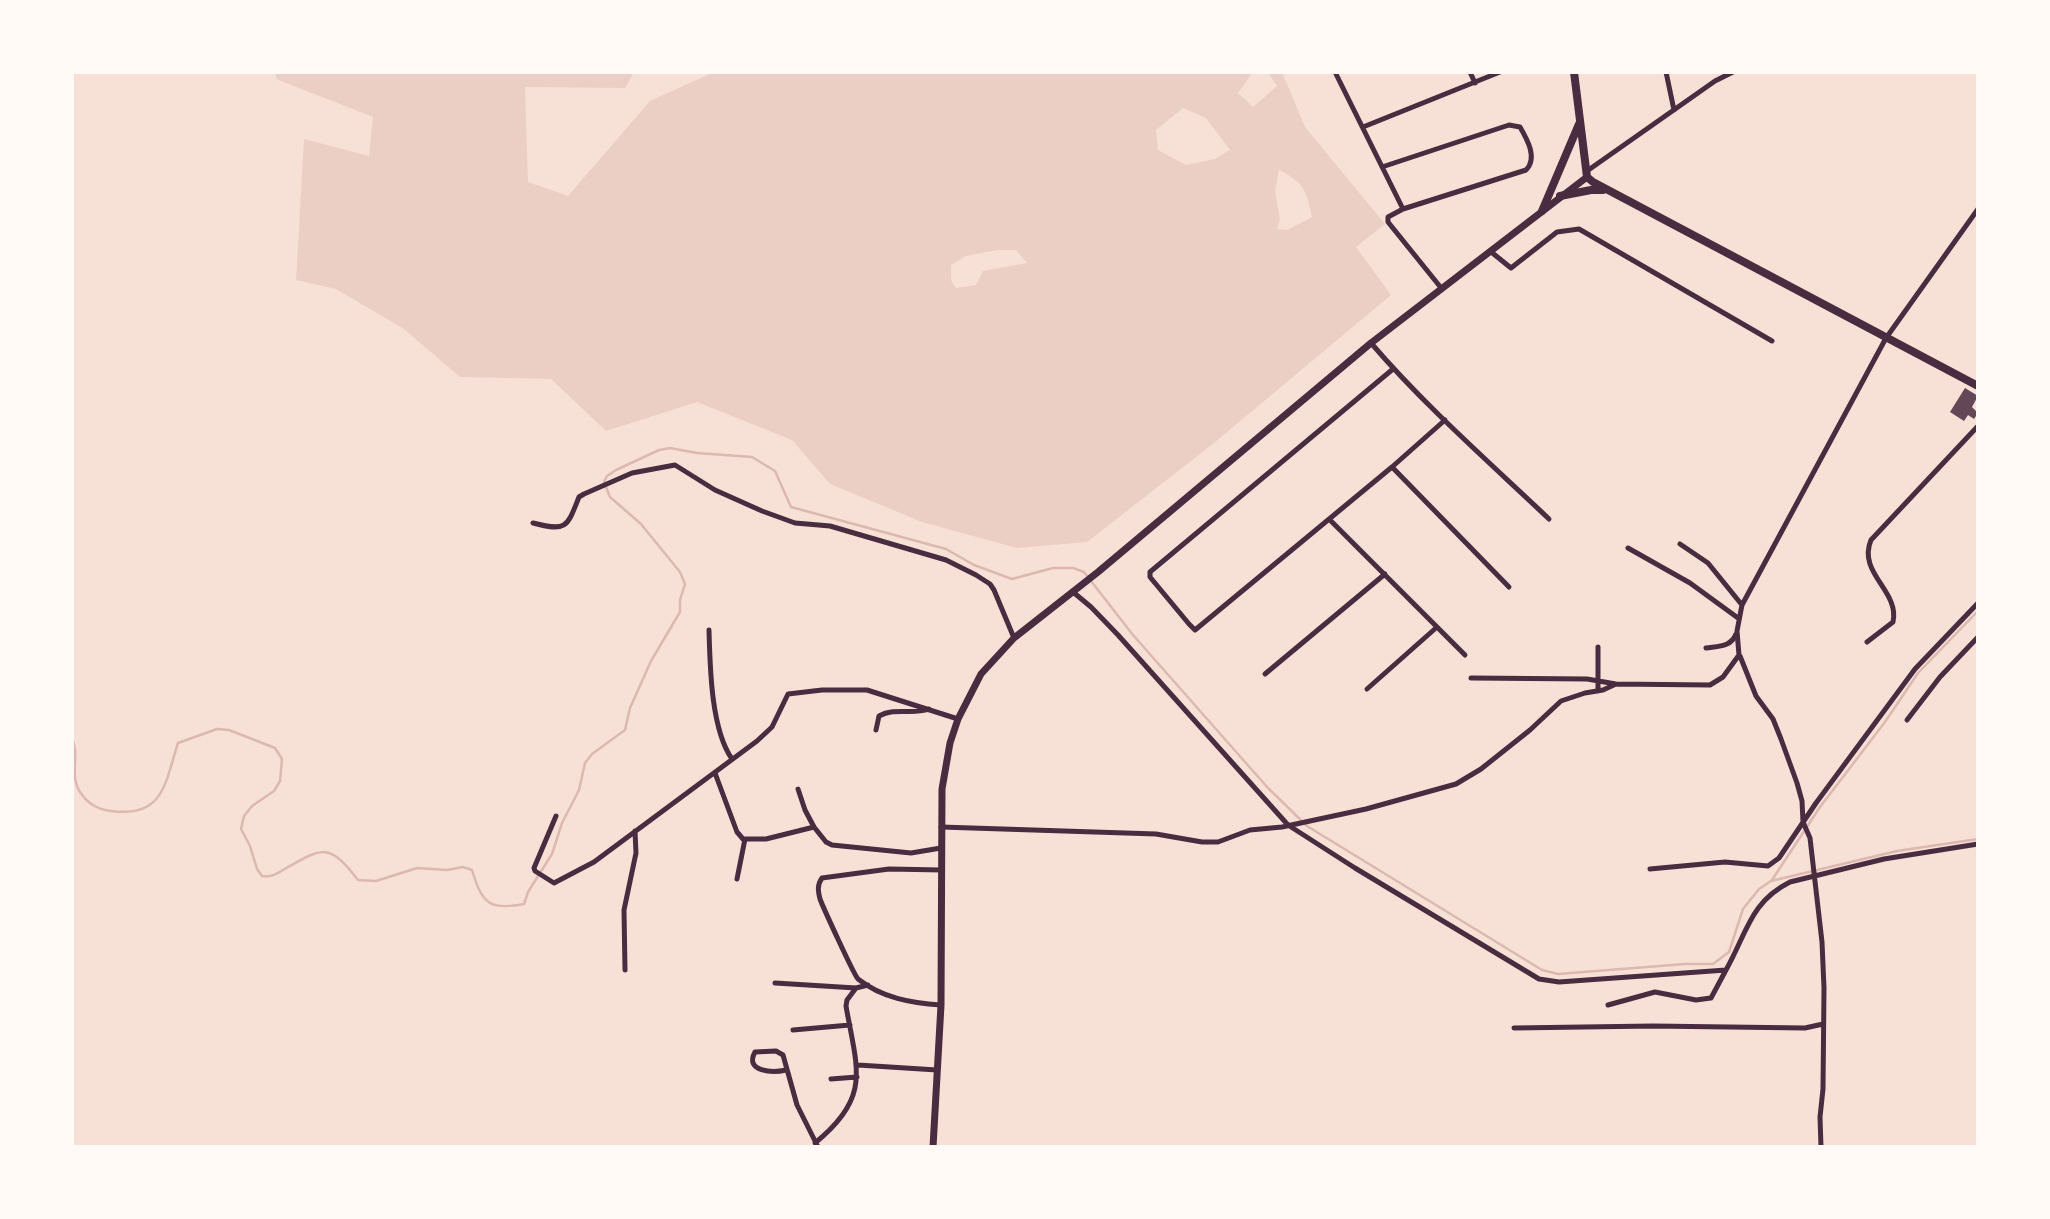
<!DOCTYPE html>
<html>
<head>
<meta charset="utf-8">
<style>
  body { margin:0 }
  #map { position:relative; width:2050px; height:1219px; overflow:hidden; background:#f7e1d7; font-family:"PT Sans Narrow",sans-serif }
  canvas { display:block }
  .frame { position:absolute; inset:0; border:74px solid #fffaf5; pointer-events:none }
</style>
</head>
<body>
<div id="map">
<canvas width="2050" height="1219"></canvas>
<div class="frame"></div>
</div>
<script>
const c = document.querySelector('canvas').getContext('2d');
c.lineJoin = 'round';
function fill(path, color) {
  c.fillStyle = color;
  c.fill(path, 'evenodd');
}
function trace(path, color, width, dash) {
  c.strokeStyle = color;
  c.lineWidth = width;
  c.lineCap = dash ? 'butt' : 'round';
  c.setLineDash(dash || []);
  c.stroke(path);
}
fill(new Path2D(`
  M 276,72 L 634,72 L 625,88 L 525,87 L 528,182 L 568,196 L 650,101 L 714,72 L 1253,72 L 1238,93 L 1253,107 L 1277,86 L 1269,74 L 1258,72 L 1282,72 L 1305,127 L 1385,224 L 1356,247 L 1391,295 L 1214,443 L 1087,542 L 1017,548 L 922,522 L 830,484 L 792,440 L 697,402 L 606,431 L 551,379 L 460,377 L 404,329 L 336,289 L 296,280 L 304,139 L 369,156 L 373,117 L 276,79 ZM 1183,108 L 1206,118 L 1230,150 L 1215,159 L 1186,165 L 1158,150 L 1156,130 ZM 1279,170 C 1304,183 1306,189 1312,217 L 1287,230 L 1277,229 L 1280,219 L 1275,192 ZM 997,250 L 1016,250 L 1027,263 L 983,271 L 976,285 L 956,288 L 951,280 L 951,265 L 966,256 Z`), '#ebcfc5');
trace(new Path2D(`
  M 72,738 C 80,755 69,775 80,792 C 88,804 97,809 111,811 C 164,818 165,783 178,743 L 217,729 L 229,730 L 275,748 L 282,759 L 280,781 L 274,791 L 252,806 L 244,816 L 241,829 L 250,846 L 257,869 L 262,876 C 271,877 275,875 283,870 C 322,848 328,841 358,880 L 376,881 L 417,868 L 447,870 L 463,867 L 472,870 C 482,903 489,911 524,904 L 528,892 L 552,854 L 562,823 L 579,790 L 585,763 L 592,754 L 625,730 L 630,708 L 651,661 L 680,612 L 680,600 L 685,584 L 680,572 L 641,524 L 610,497 L 604,482 L 607,476 L 616,470 L 659,450 L 670,448 L 697,453 L 752,457 L 775,471 L 791,507 L 946,549 L 974,565 L 1012,579 L 1053,568 L 1073,568 L 1084,572 L 1133,635 L 1268,788 L 1307,826 L 1542,970 L 1558,974 L 1685,964 L 1713,964 L 1729,952 L 1743,909 L 1759,889 L 1771,881 L 1897,851 L 1978,839
  M 1772,880 L 1820,807 L 1885,722 L 1918,673 L 1978,611`), '#dcb8b0', 2.5);
fill(new Path2D(`
  M 1965,388 L 1978,396 L 1972,407 L 1978,413 L 1974,419 L 1968,415 L 1964,421 L 1950,412 Z`), '#644757');
trace(new Path2D(`
  M 1335,72 L 1403,209
  M 1470,72 L 1475,83
  M 1666,72 L 1674,110
  M 1363,127 L 1500,72
  M 1382,167 L 1509,125 L 1520,127 C 1527,139 1538,158 1526,170 L 1403,209 L 1388,217 L 1388,222 L 1442,289
  M 1587,171 L 1715,81 L 1733,72
  M 1490,251 L 1511,268 L 1557,232 L 1579,229 L 1772,341
  M 1371,343 C 1425,406 1489,462 1549,519
  M 1393,369 L 1150,572 L 1150,577 L 1189,624 L 1195,630 L 1392,467 L 1445,420
  M 1392,467 L 1509,587
  M 1329,519 L 1465,655
  M 533,523 C 567,532 567,527 579,497 L 584,494 L 632,473 L 675,465 L 715,490 L 762,511 L 795,523 L 830,526 L 946,560 L 976,575 L 990,584 L 994,590 L 1014,638
  M 1680,544 L 1708,563 L 1742,605
  M 1628,548 L 1690,583 L 1738,618
  M 1073,592 L 1091,607 L 1118,635 L 1288,825 L 1355,868 L 1539,979 L 1559,982 L 1726,970 C 1747,933 1750,902 1790,882 L 1884,859 L 1978,844
  M 709,630 C 710,667 711,729 732,759
  M 1867,642 L 1893,622 C 1900,591 1857,573 1871,540 L 1978,426
  M 1706,648 C 1719,646 1731,647 1736,634
  M 1740,656 L 1756,696 L 1773,719 L 1781,739 L 1797,783 L 1802,801 L 1803,822 L 1810,838 L 1822,942 L 1824,988 L 1823,1089 L 1820,1117 L 1821,1147
  M 1265,674 L 1385,574
  M 1471,678 L 1587,679 L 1616,684 L 1710,685 L 1723,677 L 1739,655 L 1737,631 L 1742,605 L 1886,338 L 1978,209
  M 1367,689 L 1437,627
  M 1598,691 L 1598,647
  M 1907,720 L 1940,677 L 1978,637
  M 876,730 L 879,716 C 895,707 912,715 929,709
  M 715,773 L 737,832 L 743,839 L 766,839 L 814,827 L 826,842 L 832,845 L 911,853 L 941,848
  M 798,789 L 805,810 L 814,827
  M 556,816 L 534,868 L 535,871 L 554,883 L 594,862 L 757,741 L 772,727 L 788,694 L 822,690 L 867,690 L 958,719
  M 941,827 L 1156,834 L 1202,842 L 1218,842 L 1250,830 L 1282,827 L 1366,809 L 1456,784 L 1481,769 L 1530,730 L 1561,701 L 1585,693 L 1603,690 L 1616,684
  M 1650,869 L 1725,862 L 1768,866 L 1779,858 L 1816,803 L 1915,669 L 1978,603
  M 737,879 L 745,839
  M 625,970 L 624,910 L 636,853 L 635,831
  M 775,983 L 856,988 L 868,985
  M 941,1005 C 911,1003 882,998 858,979 C 854,975 823,907 820,899 C 818,891 817,885 822,878 L 889,869 L 942,870
  M 1608,1005 L 1655,992 L 1696,1000 L 1711,998 L 1726,970
  M 1514,1028 L 1653,1026 L 1805,1028 L 1823,1024
  M 793,1030 L 850,1025
  M 858,1065 L 937,1070
  M 786,1070 C 773,1073 744,1072 755,1052 L 776,1051 L 783,1055 L 797,1105 L 818,1147
  M 831,1079 L 857,1077
  M 815,1143 C 872,1097 857,1069 846,1006 L 847,1000 L 856,988`), '#4a2c40', 5);
trace(new Path2D(`
  M 933,1147 L 941,1005 L 942,789 L 950,743 L 958,719 L 981,674 L 1014,638 L 1098,572 L 1371,343 L 1587,177`), '#4a2c40', 7);
trace(new Path2D(`
  M 1574,72 L 1587,177 L 1593,182 L 1978,386
  M 1560,196 L 1591,190 L 1603,190
  M 1542,211 L 1579,124`), '#4a2c40', 8);
</script>
</body>
</html>
